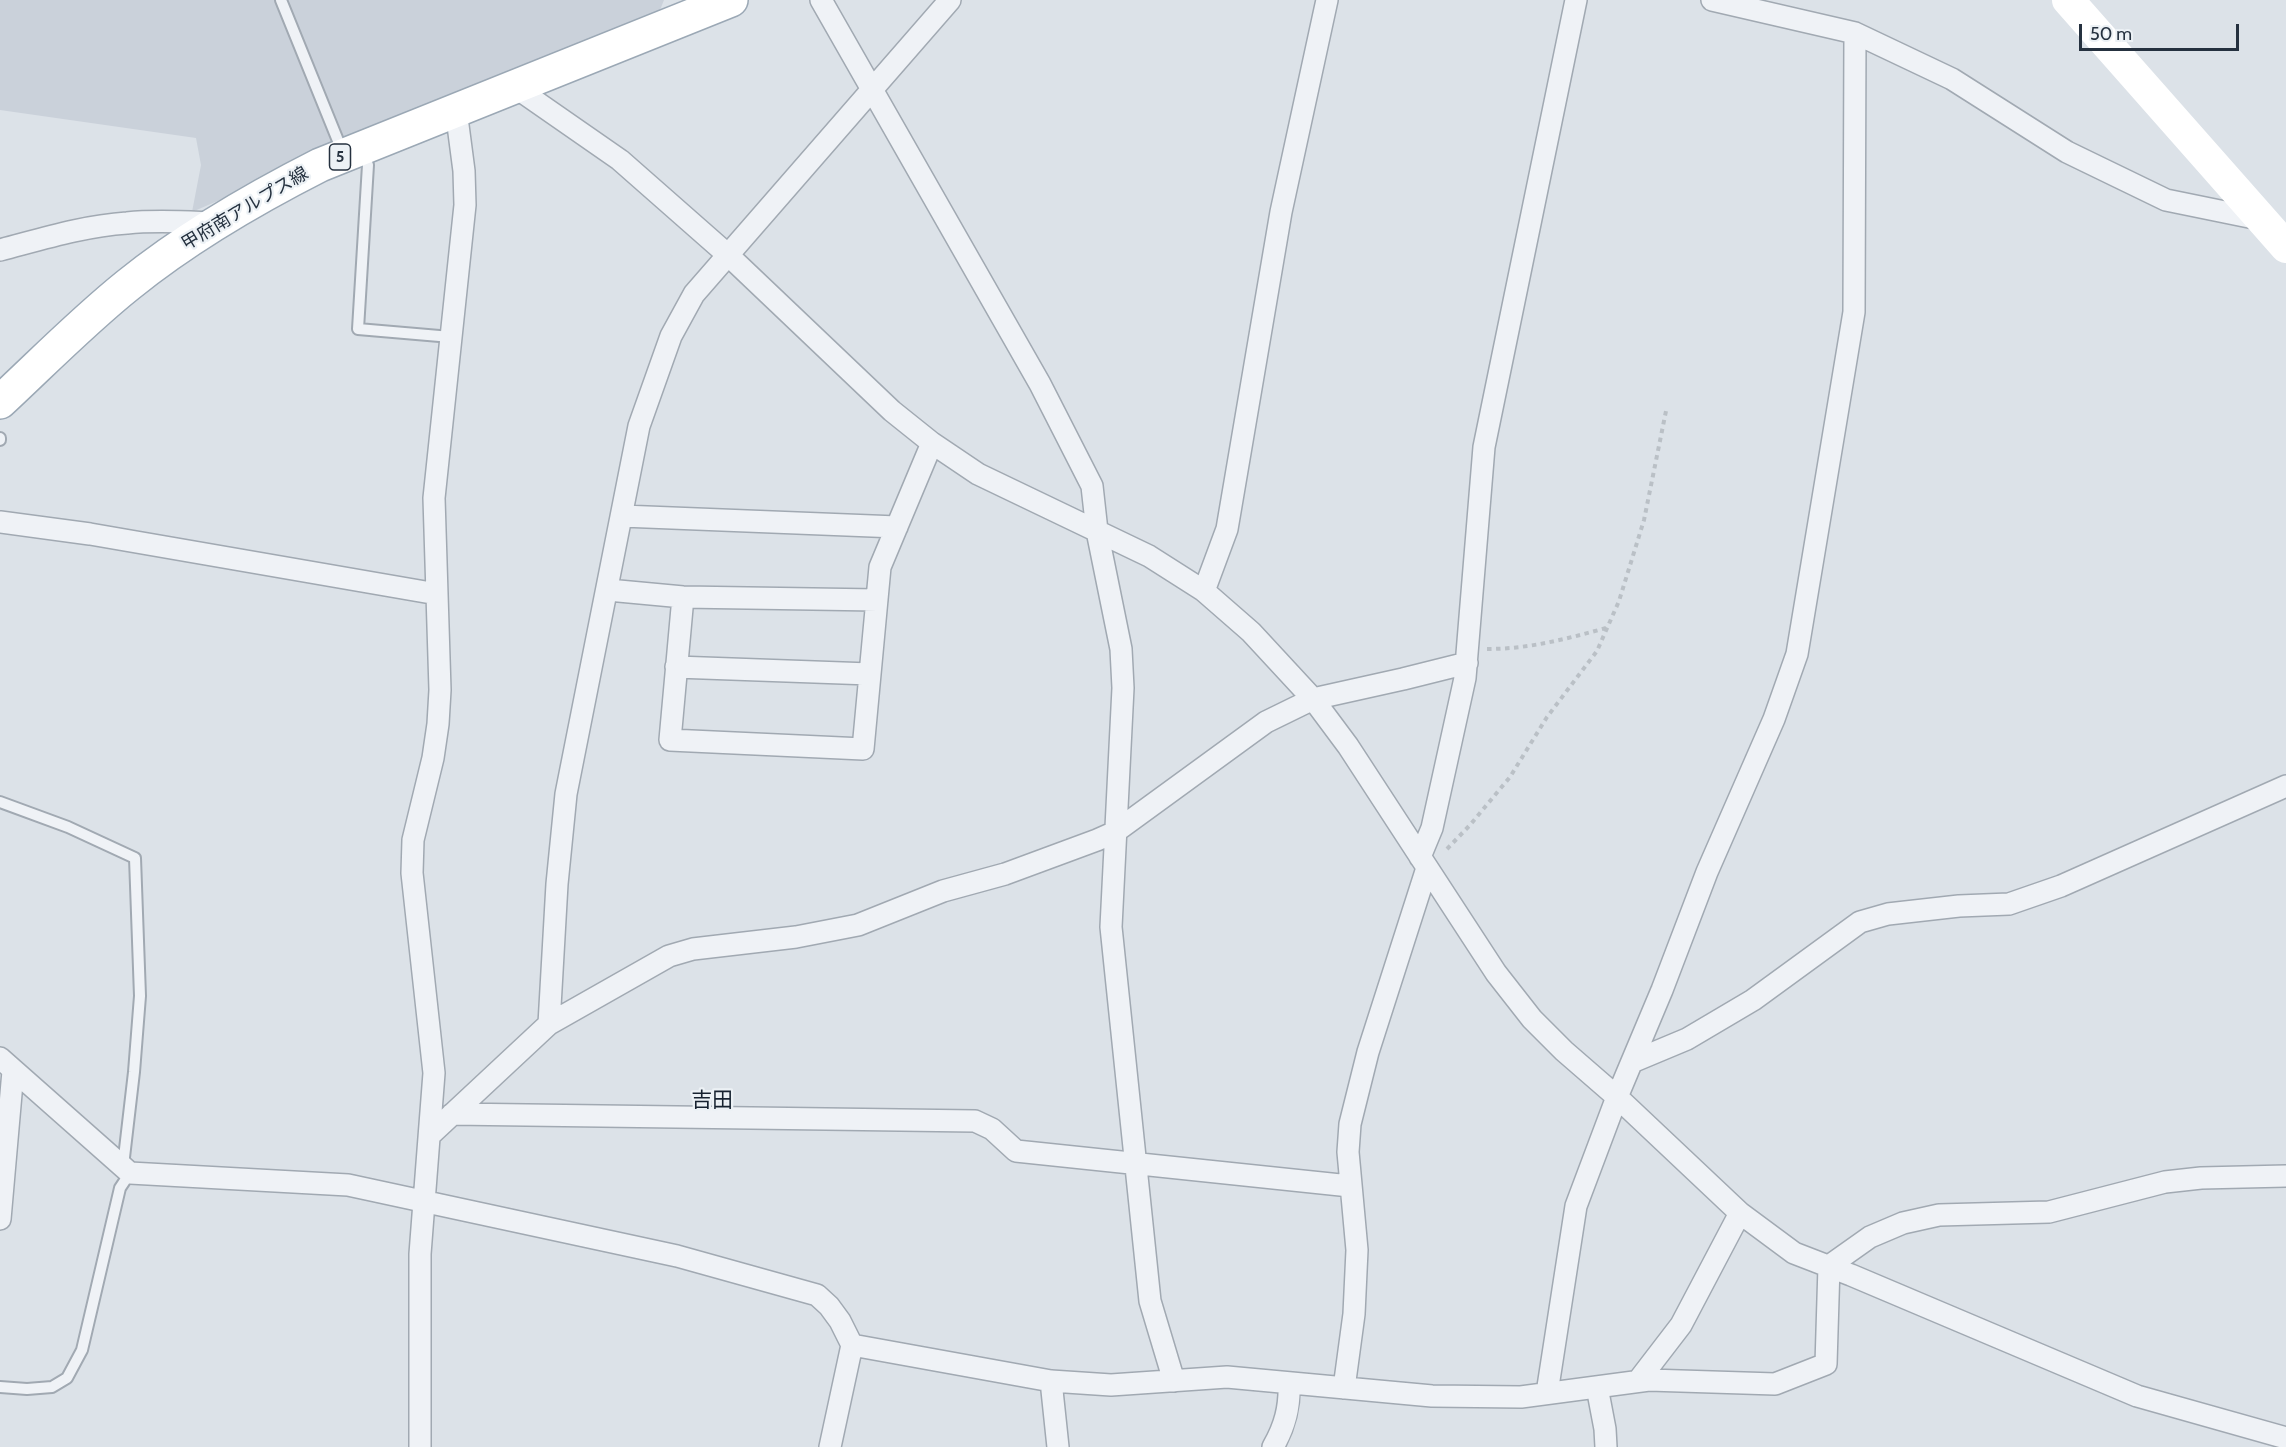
<!DOCTYPE html>
<html>
<head>
<meta charset="utf-8">
<style>
  body { margin:0 }
  #map { position:relative; width:2286px; height:1447px; overflow:hidden; background:#dce2e8; font-family:Cabin,sans-serif }
  canvas { display:block }
  .scale { position:absolute; left:2079px; top:24px; width:160px; height:27px; box-sizing:border-box; border:3px solid #25313f; border-top:0; padding-left:8px; font-size:18px; line-height:21px; white-space:nowrap; color:#25313f; -webkit-text-stroke:4px #ecf1f5; paint-order:stroke }
</style>
</head>
<body>
<div id="map">
<canvas width="2286" height="1447"></canvas>
<div class="scale">50 m</div>
</div>
<script>
const c = document.querySelector('canvas').getContext('2d');
c.lineJoin = 'round';
function fill(path, color) {
  c.fillStyle = color;
  c.fill(path, 'evenodd');
}
function trace(path, color, width, dash) {
  c.strokeStyle = color;
  c.lineWidth = width;
  c.lineCap = dash ? 'butt' : 'round';
  c.setLineDash(dash || []);
  c.stroke(path);
}
function drawText(font, color, halo, rows, align = 'center') {
  c.font = font + ' Cabin,"Noto Sans JP",sans-serif';
  c.lineWidth = 4.5;
  c.setLineDash([]);
  c.textBaseline = 'middle';
  c.strokeStyle = halo;
  c.fillStyle = color;
  for (const [text, x, y, turn = 0] of rows) {
    c.save();
    c.translate(x, y);
    c.rotate((+turn || 0) * Math.PI / 180);
    c.textAlign = isNaN(turn) ? turn : align;
    if (halo) c.strokeText(text, 0, 0);
    c.fillText(text, 0, 0);
    c.restore();
  }
}
fill(new Path2D(`
  M 0,0 L 664,0 L 660,10 L 192,212 L 201,165 L 196,138 L 0,110 Z`), '#cad1da');
const lane = new Path2D(`
  M 281,0 L 343,153
  M 362,152 L 368,165 L 358,329 L 451,337
  M 0,438 L 0,440
  M 0,802 L 68,827 L 135,858 L 140,996 L 134,1072 L 123,1166
  M 0,1387 L 27,1389 L 52,1387 L 67,1378 L 82,1350 L 120,1188 L 130,1173`);
const street = new Path2D(`
  M 821,0 L 1040,384 L 1092,486 L 1097,531 L 1121,649 L 1123,688 L 1111,927 L 1150,1301 L 1174,1381
  M 1712,0 L 1855,33 L 1952,79 L 2067,152 L 2166,200 L 2259,219
  M 515,87 L 620,160 L 728,255 L 892,411 L 932,443 L 978,474 L 1149,556 L 1204,591 L 1251,632 L 1313,699 L 1348,746 L 1496,973 L 1532,1019 L 1564,1051 L 1617,1097 L 1740,1213 L 1794,1253 L 1851,1275 L 2137,1396 L 2286,1438
  M 0,250 C 42,239 83,226 127,223 C 156,220 186,222 215,223
  M 622,516 L 897,527
  M 0,522 L 90,534 L 437,594
  M 608,590 L 683,597 L 877,600
  M 1204,591 L 1227,529 L 1281,212 L 1327,0
  M 683,597 L 670,740 L 863,749 L 880,567 L 932,443
  M 676,667 L 870,674
  M 1420,857 L 1432,828 L 1465,678 L 1484,447 L 1576,0
  M 549,1024 L 557,884 L 566,794 L 639,426 L 671,336 L 694,294 L 950,0
  M 0,1058 L 130,1173 L 348,1185 L 677,1256 L 817,1295 L 829,1306 L 840,1321 L 852,1345 L 830,1447
  M 1632,1062 L 1687,1039 L 1753,1000 L 1860,922 L 1888,914 L 1959,906 L 2009,904 L 2061,886 L 2286,786
  M 452,1114 L 975,1121 L 992,1129 L 1016,1151 L 1350,1186
  M 430,1135 L 549,1024 L 669,956 L 693,949 L 796,937 L 858,925 L 943,891 L 1005,874 L 1097,840 L 1115,832 L 1266,722 L 1313,699 L 1403,679 L 1467,663
  M 0,1219 L 13,1071
  M 852,1345 L 1051,1381 L 1111,1385 L 1227,1377 L 1432,1396 L 1521,1397 L 1649,1380 L 1775,1384 L 1826,1364 L 1829,1266 L 1870,1237 L 1903,1223 L 1939,1215 L 2049,1212 L 2165,1182 L 2201,1178 L 2286,1176
  M 1051,1381 L 1058,1447
  M 1638,1381 L 1681,1325 L 1740,1213
  M 1597,1387 L 1605,1429 L 1606,1447
  M 1344,1388 L 1354,1314 L 1357,1250 L 1348,1152 L 1350,1124 L 1368,1052 L 1427,868
  M 1547,1393 L 1576,1206 L 1617,1097 L 1662,990 L 1707,872 L 1774,719 L 1797,654 L 1854,312 L 1855,33
  M 420,1447 L 420,1254 L 434,1073 L 412,873 L 413,840 L 433,758 L 438,724 L 440,690 L 434,498 L 465,205 L 464,171 L 456,110
  M 1273,1447 C 1285,1426 1290,1407 1289,1383`);
const primary = new Path2D(`
  M 0,402 C 42,363 83,321 128,285 C 186,238 253,199 320,165 L 731,0`);
trace(lane, '#a1a9b2', 14);
trace(street, '#a1a9b2', 24);
trace(primary, '#9ba8b5', 36);
trace(new Path2D(`
  M 1487,649 C 1529,649 1566,639 1606,628
  M 1447,849 L 1470,825 L 1510,777 L 1547,717 L 1597,651 L 1619,601 L 1644,520 L 1666,411`), '#bac0c6', 4, [4.5, 4.5]);
trace(lane, '#eff2f6', 10);
trace(street, '#eff2f6', 21);
trace(new Path2D(`
  M 2068,0 L 2286,247`), '#fff', 32);
trace(primary, '#fff', 33);
for (const [x, y, w] of [
  [340,157,21]
]) {
  const box = new Path2D();
  box.roundRect(x - w / 2, y - 13, w, 26, 4.5);
  c.fillStyle = '#ecf1f5';
  c.fill(box);
  trace(box, '#25313f', 1.5);
}
drawText('bold 16px', '#25313f', null, [
  ["5",340,157]
]);
drawText('18px', '#25313f', '#ecf1f5', [
  ["甲府南アルプス線",245,209,-31]
]);
drawText('21px', '#172230', '#ecf1f5', [
  ["吉田",712,1101]
]);
</script>
</body>
</html>
